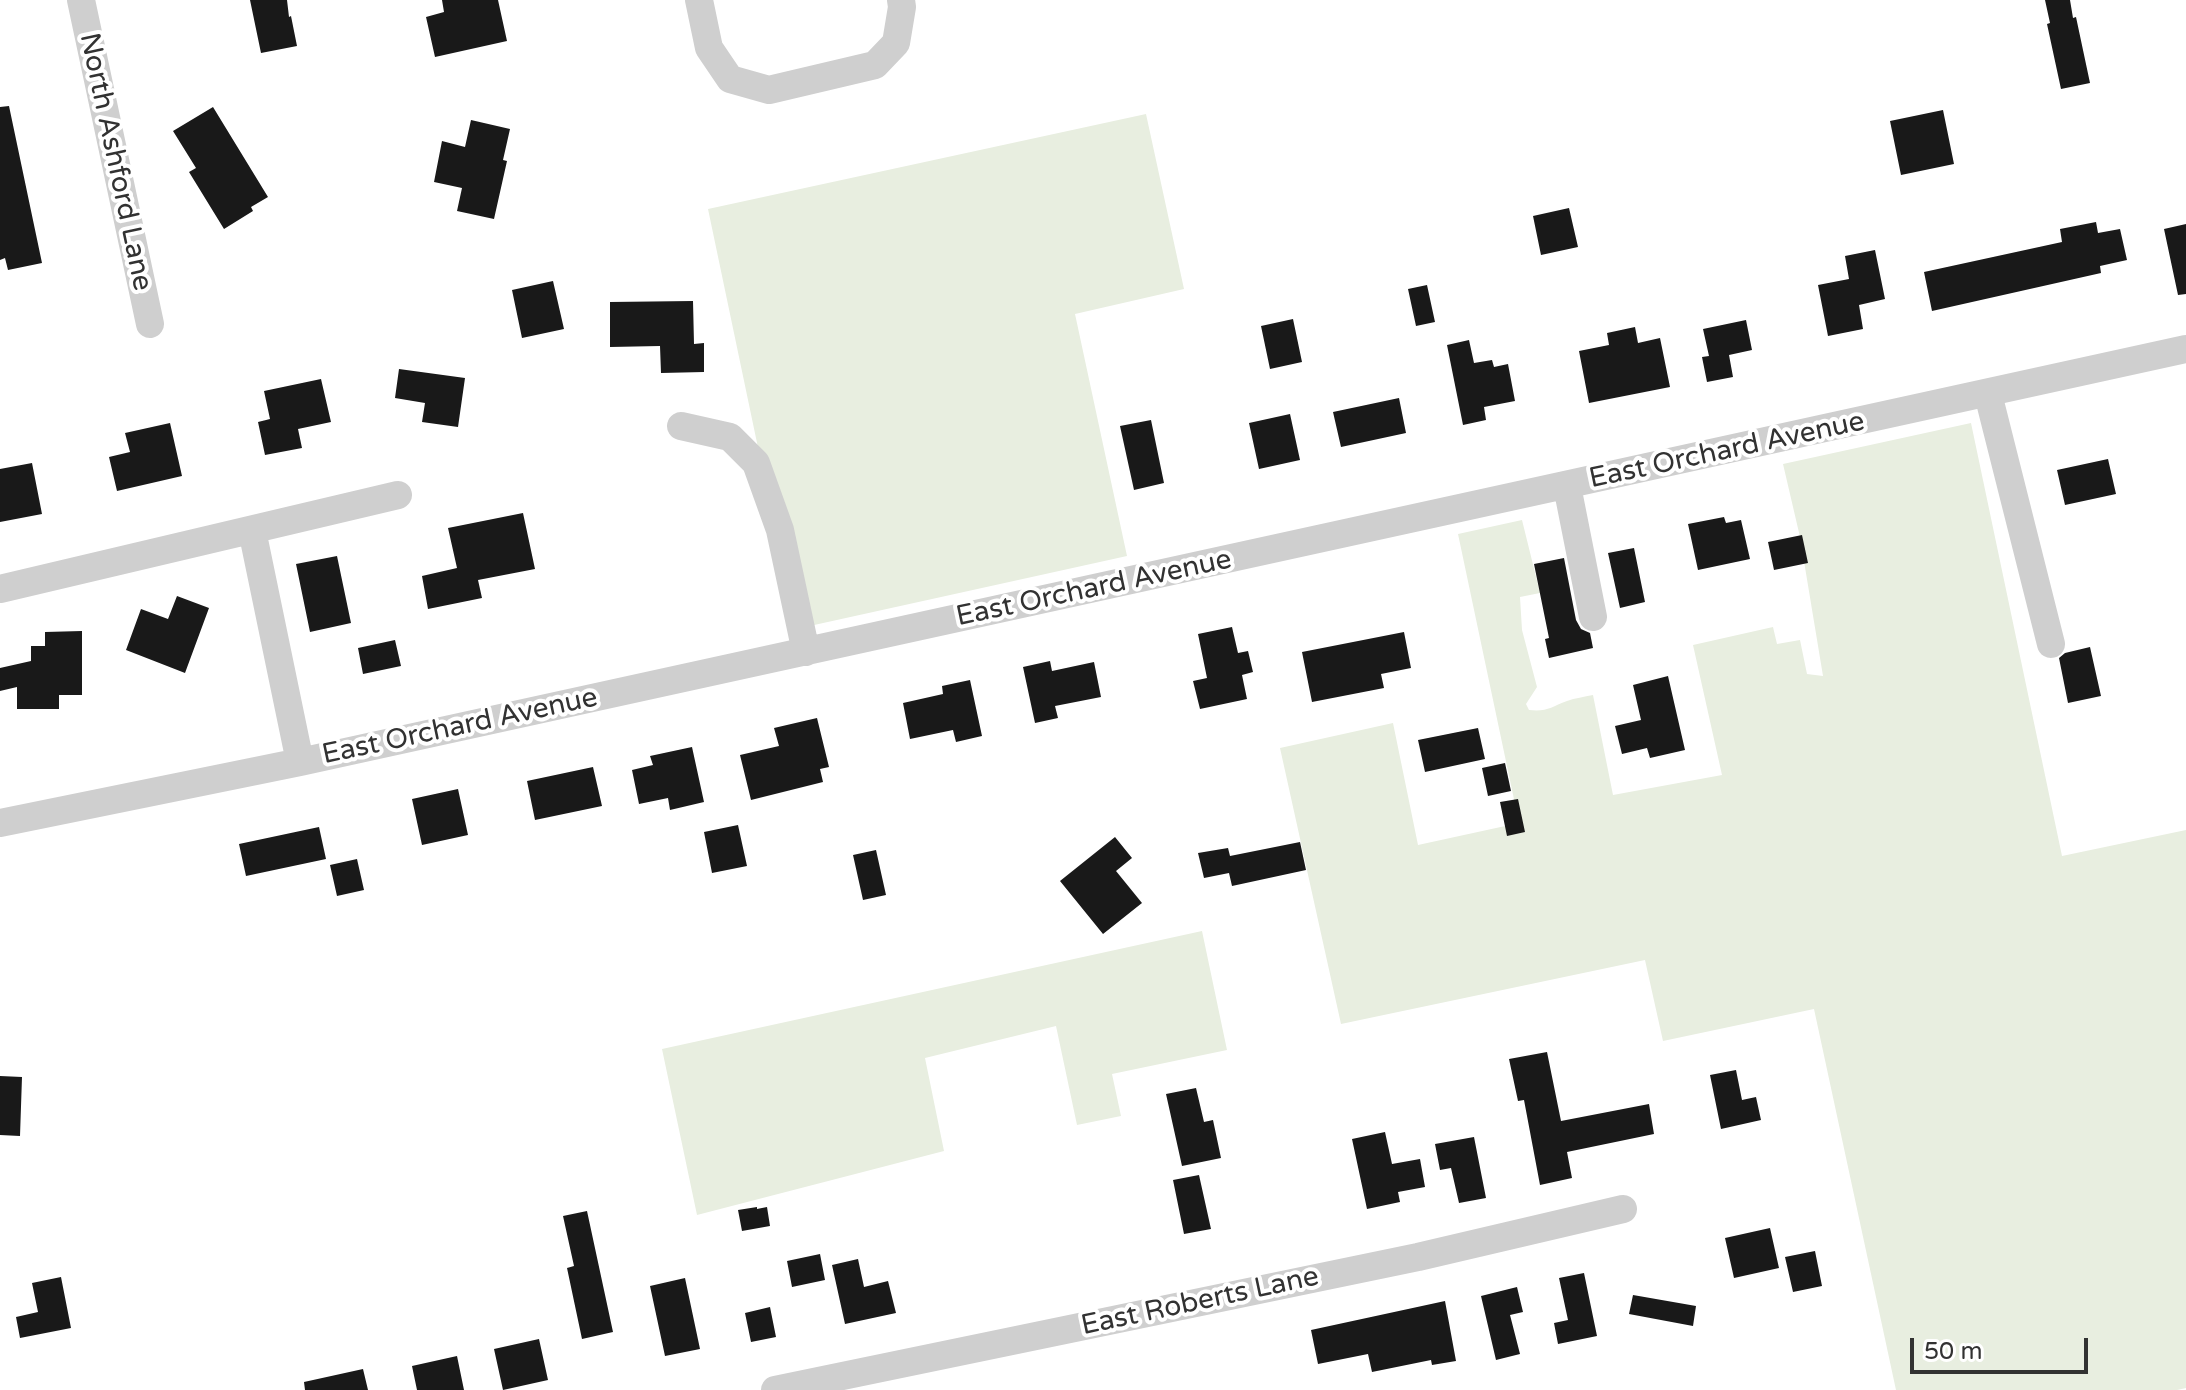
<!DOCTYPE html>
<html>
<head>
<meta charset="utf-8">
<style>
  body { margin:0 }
  #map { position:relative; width:2186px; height:1390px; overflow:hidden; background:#fff; font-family:"Varela Round",sans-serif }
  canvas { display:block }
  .scale { position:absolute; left:1910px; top:1338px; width:178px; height:36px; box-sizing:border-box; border:4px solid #323232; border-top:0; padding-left:10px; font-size:24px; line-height:28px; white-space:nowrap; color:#323232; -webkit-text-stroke:6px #fff; paint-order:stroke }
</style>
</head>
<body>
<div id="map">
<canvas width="2186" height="1390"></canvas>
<div class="scale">50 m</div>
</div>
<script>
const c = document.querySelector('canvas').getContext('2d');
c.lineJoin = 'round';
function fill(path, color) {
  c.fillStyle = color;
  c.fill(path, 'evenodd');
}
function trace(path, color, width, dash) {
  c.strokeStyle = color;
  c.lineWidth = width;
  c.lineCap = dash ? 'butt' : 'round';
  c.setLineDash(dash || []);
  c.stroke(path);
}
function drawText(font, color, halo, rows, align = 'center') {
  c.font = font + ' "Varela Round",sans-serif';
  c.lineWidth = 8;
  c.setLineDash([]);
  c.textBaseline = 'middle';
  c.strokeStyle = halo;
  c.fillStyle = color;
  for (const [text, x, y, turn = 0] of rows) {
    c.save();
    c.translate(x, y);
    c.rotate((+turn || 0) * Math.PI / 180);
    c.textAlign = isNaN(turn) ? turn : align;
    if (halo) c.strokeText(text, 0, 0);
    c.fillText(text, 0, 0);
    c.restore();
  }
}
fill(new Path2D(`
  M 1146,114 L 1184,289 L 1075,314 L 1127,556 L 796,629 L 708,209 Z
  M 1971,423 L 2062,856 L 2186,830 L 2186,1388 L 2177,1390 L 1896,1390 L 1814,1009 L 1663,1041 L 1645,960 L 1341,1024 L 1280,748 L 1393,723 L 1418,845 L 1519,823 L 1458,534 L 1522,520 L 1540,593 L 1520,597 L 1522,630 L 1537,687 L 1526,704 L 1529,710 C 1547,712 1551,707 1567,701 C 1575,698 1584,697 1593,695 L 1613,795 L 1722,775 L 1693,645 L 1773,627 L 1777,644 L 1800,640 L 1807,674 L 1823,676 L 1800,537 L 1783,464 Z
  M 1202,931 L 1227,1050 L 1112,1074 L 1121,1116 L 1077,1125 L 1056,1026 L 925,1058 L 944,1151 L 697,1215 L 662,1049 Z`), '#e8eee0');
fill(new Path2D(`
  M 250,0 L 287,0 L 289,17 L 291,16 L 297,46 L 261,53 Z
  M 442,0 L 498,0 L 507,41 L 435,57 L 426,17 L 444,12 Z
  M 2045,0 L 2070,0 L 2073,18 L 2076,17 L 2090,83 L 2061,89 L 2047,24 L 2050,23 Z
  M 9,106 L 42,263 L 8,270 L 5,258 L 0,260 L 0,107 Z
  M 213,107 L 268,197 L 251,207 L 253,211 L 224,229 L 189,172 L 196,168 L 173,131 Z
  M 1943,110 L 1954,164 L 1901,175 L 1890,121 Z
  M 471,120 L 510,129 L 503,160 L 507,161 L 494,219 L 457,211 L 462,188 L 434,182 L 442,141 L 465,147 Z
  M 1569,208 L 1578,247 L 1541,255 L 1533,216 Z
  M 2096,222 L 2098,233 L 2120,229 L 2127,260 L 2100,266 L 2101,273 L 1932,311 L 1924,272 L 2062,242 L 2060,229 Z
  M 2186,224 L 2186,294 L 2178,295 L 2164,229 Z
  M 1875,250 L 1885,299 L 1859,305 L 1863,329 L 1828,336 L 1818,285 L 1849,279 L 1845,256 Z
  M 553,281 L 564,329 L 522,338 L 512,290 Z
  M 1427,285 L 1435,322 L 1416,326 L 1408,289 Z
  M 693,301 L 694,344 L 704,343 L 704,372 L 661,373 L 660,346 L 610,347 L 610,302 Z
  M 1293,319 L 1302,362 L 1270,369 L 1261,326 Z
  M 1746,320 L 1752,350 L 1729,355 L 1733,377 L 1707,382 L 1702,357 L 1709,356 L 1703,329 Z
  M 1635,327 L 1638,343 L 1660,338 L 1670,387 L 1589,403 L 1579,351 L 1609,345 L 1607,333 Z
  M 1469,340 L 1474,363 L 1492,360 L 1494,367 L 1508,364 L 1515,401 L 1484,407 L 1486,420 L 1463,425 L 1447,345 Z
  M 399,369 L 465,378 L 458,427 L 422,422 L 425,403 L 395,398 Z
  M 321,379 L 331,422 L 298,429 L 302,448 L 265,455 L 258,422 L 270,419 L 264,391 Z
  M 1399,398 L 1406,433 L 1341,447 L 1333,412 Z
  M 1290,414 L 1300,460 L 1259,469 L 1249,423 Z
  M 1151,420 L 1164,483 L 1134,490 L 1120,426 Z
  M 170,423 L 182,476 L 117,491 L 109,457 L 130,452 L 125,433 Z
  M 2108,459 L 2116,494 L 2065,505 L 2057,470 Z
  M 32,463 L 42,514 L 0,522 L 0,469 Z
  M 523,513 L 535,569 L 478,580 L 482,598 L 428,609 L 422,576 L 457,568 L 448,528 Z
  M 1724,517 L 1726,523 L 1741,520 L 1750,559 L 1698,570 L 1688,524 Z
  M 1802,535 L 1808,563 L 1774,570 L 1768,542 Z
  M 1634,548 L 1645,602 L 1620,608 L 1608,553 Z
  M 337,556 L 351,623 L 310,632 L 296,564 Z
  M 1564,558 L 1576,620 L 1581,629 L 1590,633 L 1593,648 L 1549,658 L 1545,639 L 1549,638 L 1534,564 Z
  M 177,596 L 209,608 L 185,673 L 126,650 L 141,609 L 168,619 Z
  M 1232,627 L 1238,653 L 1248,651 L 1253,672 L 1242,675 L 1247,699 L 1200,709 L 1193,681 L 1207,678 L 1198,634 Z
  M 82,631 L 82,695 L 59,695 L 59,709 L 17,709 L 17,687 L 0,691 L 0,668 L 31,661 L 31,646 L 45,646 L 45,632 Z
  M 1404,632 L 1411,668 L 1381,674 L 1384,688 L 1312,702 L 1302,652 Z
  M 395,640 L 401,666 L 363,674 L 358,648 Z
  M 2090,647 L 2101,696 L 2068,703 L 2059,658 L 2065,653 Z
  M 1050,661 L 1052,671 L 1094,662 L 1101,697 L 1055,706 L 1058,718 L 1035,723 L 1023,667 Z
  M 1668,676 L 1685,750 L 1650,758 L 1647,748 L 1622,754 L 1615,726 L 1641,720 L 1633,685 Z
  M 970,680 L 982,736 L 956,742 L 953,730 L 910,739 L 903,703 L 943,694 L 942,686 Z
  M 817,718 L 829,767 L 820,769 L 823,782 L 751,800 L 740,755 L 779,746 L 774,728 Z
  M 1478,728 L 1485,759 L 1425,772 L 1418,740 Z
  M 692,747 L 704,802 L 670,810 L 668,798 L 639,804 L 632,770 L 653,765 L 650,756 Z
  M 1505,763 L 1511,791 L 1488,796 L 1482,768 Z
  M 593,767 L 602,806 L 535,820 L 527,781 Z
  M 458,789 L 468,835 L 422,845 L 412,799 Z
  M 1518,799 L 1525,832 L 1507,836 L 1500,802 Z
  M 738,825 L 747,866 L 712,873 L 704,832 Z
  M 319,827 L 326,859 L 246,876 L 239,844 Z
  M 1115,837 L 1132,858 L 1116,871 L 1142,903 L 1103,934 L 1060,881 Z
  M 1300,842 L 1306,870 L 1232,886 L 1229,873 L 1204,878 L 1198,853 L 1228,848 L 1230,856 Z
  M 876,850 L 886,895 L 863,900 L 853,855 Z
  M 357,859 L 364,890 L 337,896 L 330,865 Z
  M 1547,1052 L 1561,1121 L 1649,1104 L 1654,1134 L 1567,1152 L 1572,1178 L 1540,1185 L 1524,1100 L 1518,1101 L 1509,1059 Z
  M 1736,1070 L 1742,1100 L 1756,1097 L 1761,1120 L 1721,1129 L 1710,1075 Z
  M 0,1076 L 22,1077 L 20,1136 L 0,1135 Z
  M 1196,1088 L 1204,1122 L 1213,1120 L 1221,1158 L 1182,1166 L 1166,1094 Z
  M 1385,1132 L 1392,1164 L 1420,1159 L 1425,1187 L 1398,1192 L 1400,1202 L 1367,1209 L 1352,1139 Z
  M 1474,1137 L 1486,1198 L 1459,1203 L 1451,1168 L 1440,1170 L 1435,1144 Z
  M 1199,1175 L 1211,1229 L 1184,1234 L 1173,1180 Z
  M 757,1207 L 757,1209 L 767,1207 L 770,1226 L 742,1231 L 738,1210 Z
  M 587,1211 L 613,1332 L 582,1339 L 567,1268 L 574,1266 L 563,1216 Z
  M 1770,1228 L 1779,1268 L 1734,1278 L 1725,1238 Z
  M 1815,1251 L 1822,1286 L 1793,1292 L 1785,1257 Z
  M 820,1254 L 825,1280 L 792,1287 L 787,1261 Z
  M 858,1259 L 864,1287 L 888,1281 L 896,1313 L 845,1324 L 832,1265 Z
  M 1584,1273 L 1597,1336 L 1558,1344 L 1554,1323 L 1568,1320 L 1559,1278 Z
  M 61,1277 L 71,1328 L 20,1338 L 16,1317 L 38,1312 L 32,1283 Z
  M 685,1278 L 700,1349 L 665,1356 L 650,1286 Z
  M 1517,1287 L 1523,1312 L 1510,1315 L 1520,1354 L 1496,1360 L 1481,1296 Z
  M 1633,1295 L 1696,1306 L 1693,1326 L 1629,1314 Z
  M 1445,1301 L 1456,1361 L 1432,1365 L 1431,1360 L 1372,1372 L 1368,1354 L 1318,1364 L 1311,1330 Z
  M 770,1307 L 776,1337 L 751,1342 L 745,1313 Z
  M 539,1339 L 548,1380 L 503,1390 L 494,1349 Z
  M 457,1356 L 464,1390 L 417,1390 L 412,1366 Z
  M 363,1369 L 368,1390 L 305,1390 L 304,1382 Z`), '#191919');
trace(new Path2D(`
  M 81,0 L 150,324
  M 699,0 L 709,48 L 730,79 L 769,90 L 875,65 L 896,43 L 902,7 L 901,0
  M 1988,394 L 2051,644
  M 681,426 L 730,437 L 756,463 L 780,530 L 806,652
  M 1567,486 L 1593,617
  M 252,530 L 300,762
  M 0,589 L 398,495
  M 0,823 L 300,762 L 2186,349
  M 775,1390 L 1418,1257 L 1623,1209`), '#cfcfcf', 28);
drawText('28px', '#323232', '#fff', [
  ["North Ashford Lane",115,162,78],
  ["East Orchard Avenue",1727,451,-12],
  ["East Orchard Avenue",1094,589,-12],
  ["East Orchard Avenue",460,727,-12],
  ["East Roberts Lane",1200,1302,-12]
]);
</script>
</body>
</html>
